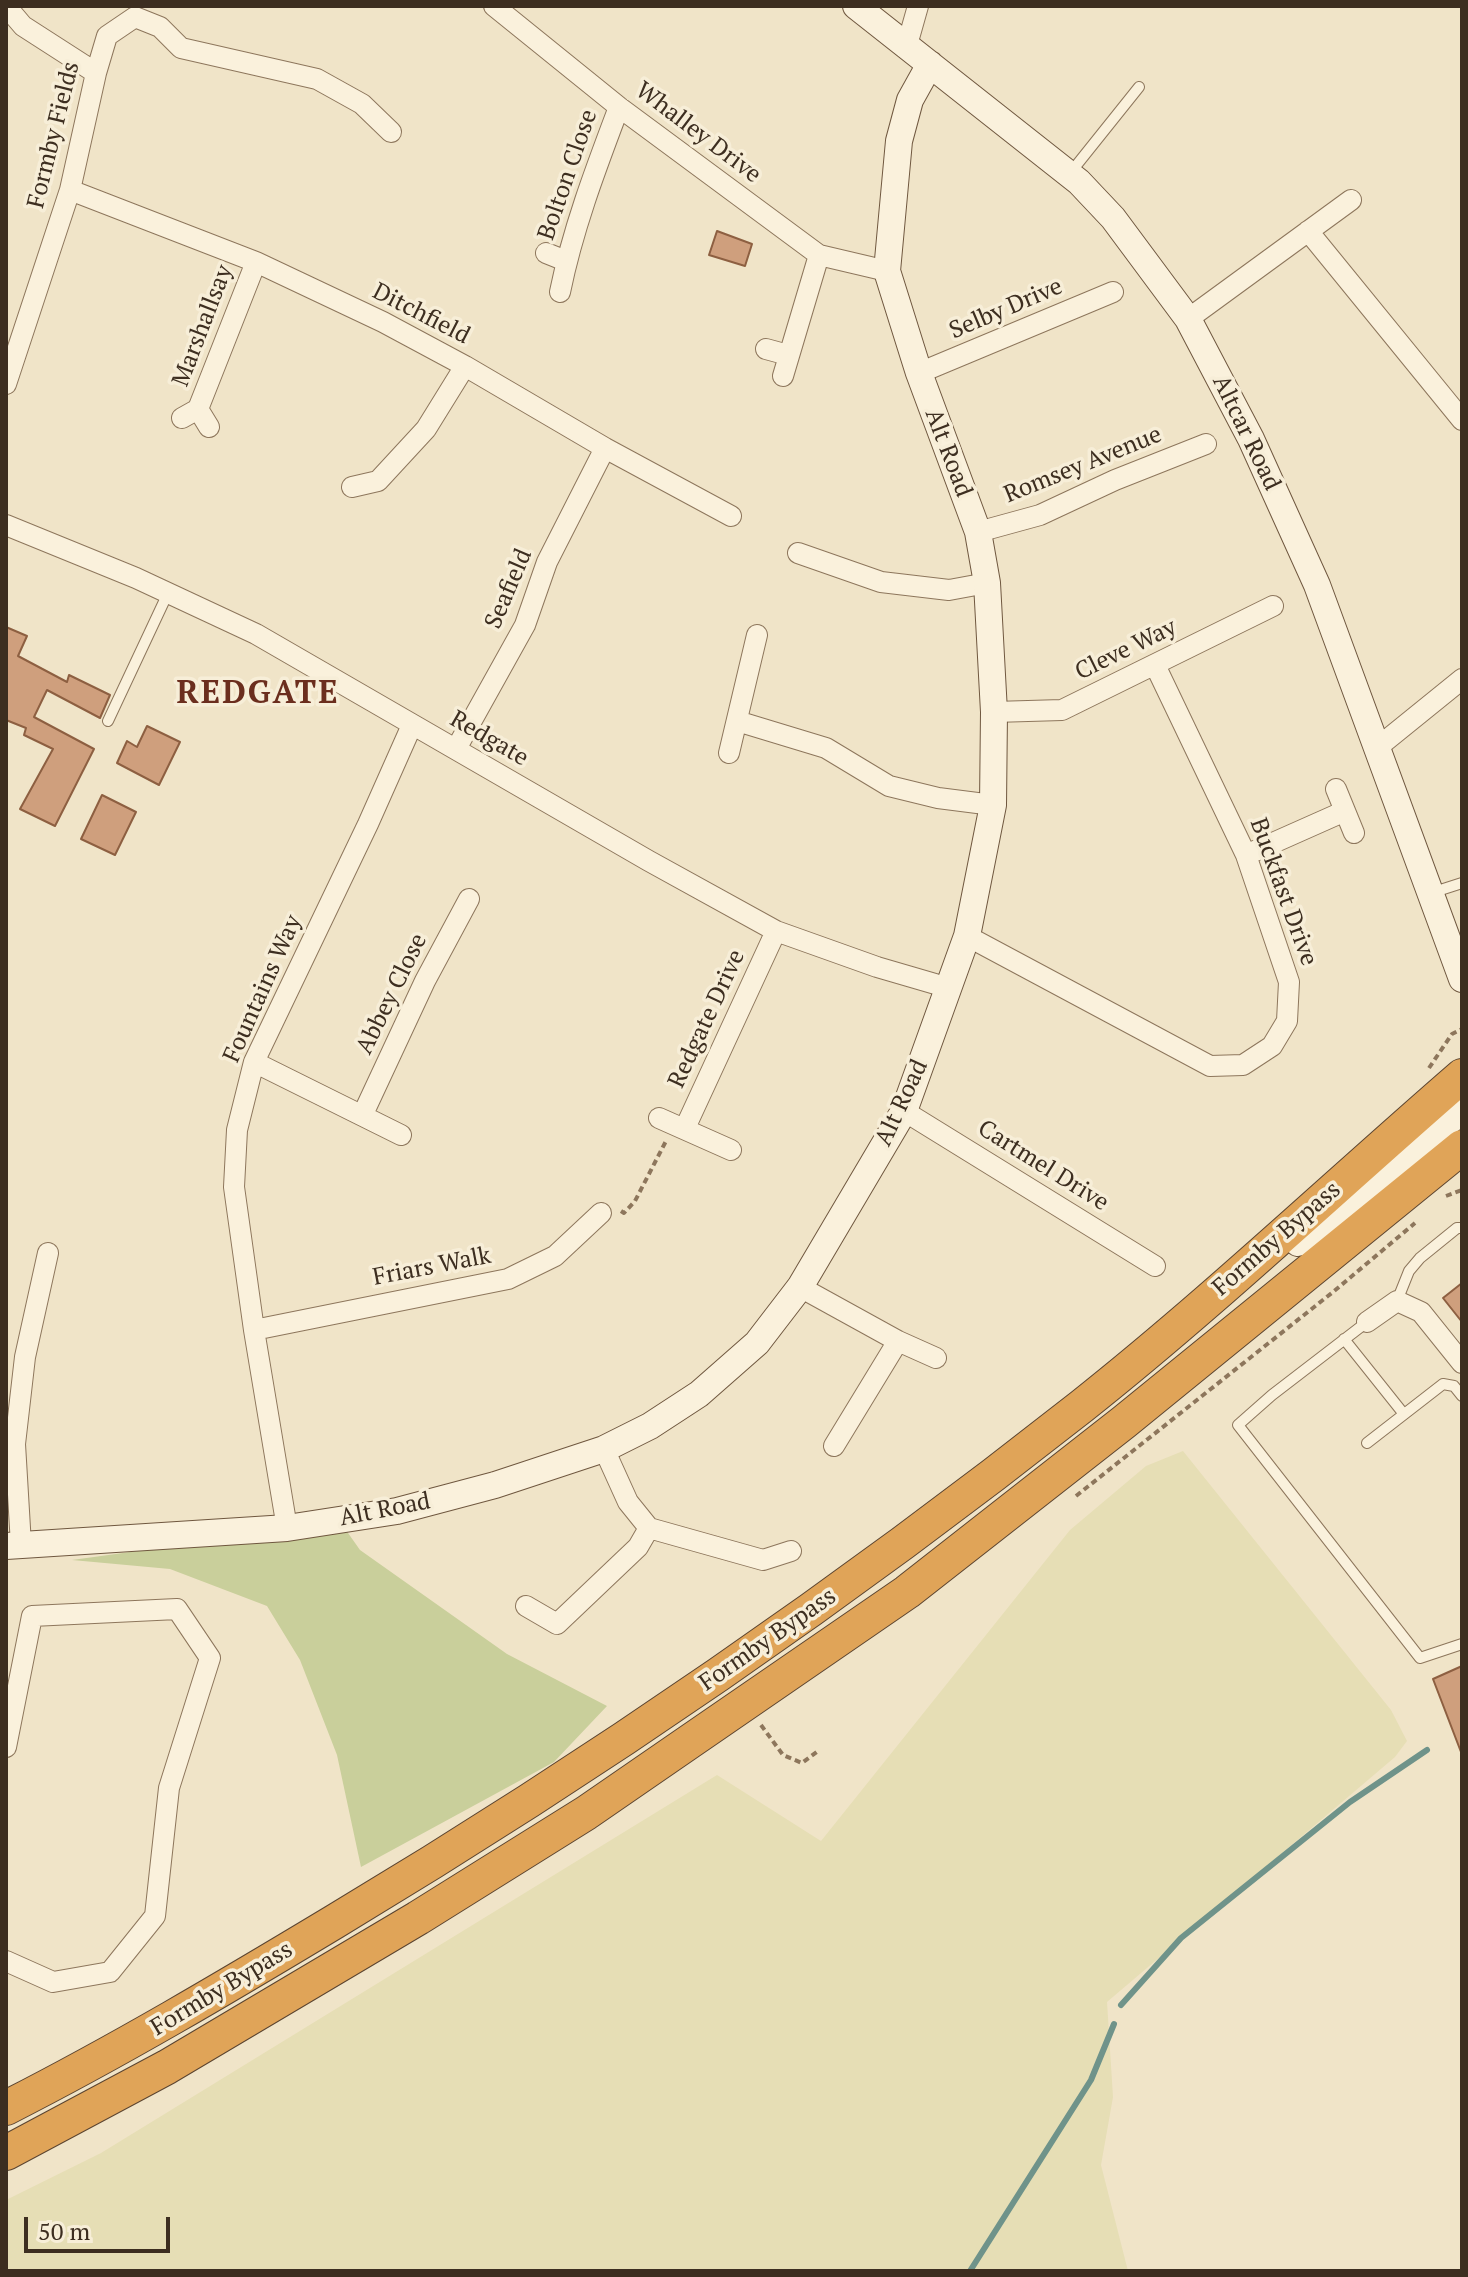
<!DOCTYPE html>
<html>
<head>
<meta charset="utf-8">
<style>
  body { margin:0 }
  #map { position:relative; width:1468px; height:2277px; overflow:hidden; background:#f0e4c8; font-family:"PT Serif",serif }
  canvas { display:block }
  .frame { position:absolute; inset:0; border:8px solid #3d2e20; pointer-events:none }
  .scale { position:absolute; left:24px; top:2217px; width:146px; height:36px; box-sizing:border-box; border:4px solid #3d2e20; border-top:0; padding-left:10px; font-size:24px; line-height:28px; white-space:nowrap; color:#3d2e20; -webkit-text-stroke:6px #f7eed8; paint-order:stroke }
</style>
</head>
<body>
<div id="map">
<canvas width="1468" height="2277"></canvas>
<div class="frame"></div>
<div class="scale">50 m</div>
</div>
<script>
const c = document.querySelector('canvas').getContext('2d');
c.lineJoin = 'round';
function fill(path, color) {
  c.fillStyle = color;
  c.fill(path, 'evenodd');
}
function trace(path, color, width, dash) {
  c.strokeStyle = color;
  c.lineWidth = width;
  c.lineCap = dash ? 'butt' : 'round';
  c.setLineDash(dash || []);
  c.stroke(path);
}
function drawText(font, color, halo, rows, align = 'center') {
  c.font = font + ' "PT Serif",serif';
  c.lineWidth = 7;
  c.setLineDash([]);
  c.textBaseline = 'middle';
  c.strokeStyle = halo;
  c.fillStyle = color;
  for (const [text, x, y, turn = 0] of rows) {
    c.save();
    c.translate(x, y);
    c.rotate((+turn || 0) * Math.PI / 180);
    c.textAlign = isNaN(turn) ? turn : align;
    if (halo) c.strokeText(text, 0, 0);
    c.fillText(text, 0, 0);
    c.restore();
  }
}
fill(new Path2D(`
  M 1183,1451 L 1391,1710 L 1407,1741 L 1395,1757 L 1107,2002 L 1113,2097 L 1101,2165 L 1128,2271 L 6,2271 L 6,2200 L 101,2153 L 717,1775 L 821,1841 L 1070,1530 L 1146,1466 Z`), '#e6deb5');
fill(new Path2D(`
  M 341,1523 L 360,1550 L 507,1654 L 607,1706 L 554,1762 L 361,1867 L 337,1755 L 300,1660 L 267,1606 L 170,1569 L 72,1560 Z`), '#c9cf9b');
trace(new Path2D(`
  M 1121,2005 L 1181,1938 L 1350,1802 L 1427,1750
  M 970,2271 L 1091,2080 L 1114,2024`), '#6f938a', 6);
const building = new Path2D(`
  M 717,231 L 752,244 L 745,266 L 709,255 Z
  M 6,627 L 27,636 L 18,656 L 67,682 L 69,675 L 110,695 L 100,718 L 47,690 L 34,717 L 94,749 L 55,826 L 20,809 L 53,749 L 24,735 L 26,728 L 6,720 Z
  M 147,726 L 180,742 L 159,785 L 117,763 L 127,741 L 137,747 Z
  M 102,795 L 136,812 L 115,855 L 81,839 Z
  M 1462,1283 L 1462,1322 L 1443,1298 Z
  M 1462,1666 L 1462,1752 L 1461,1752 L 1433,1679 Z`);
fill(building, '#cf9f7d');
trace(building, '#8d5f41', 2);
const lane = new Path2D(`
  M 1071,172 L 1139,87
  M 108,721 L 168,593
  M 1431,893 L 1462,883
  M 1397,1301 L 1409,1271 L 1420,1258 L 1457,1228 L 1462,1228
  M 1367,1322 L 1272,1395 L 1238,1425 L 1420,1658 L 1462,1644
  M 1344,1339 L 1403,1413
  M 1367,1443 L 1443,1384 L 1454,1386 L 1462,1396`);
const street = new Path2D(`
  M 6,6 L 23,26 L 96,73
  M 494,6 L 619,107 L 819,255 L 887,271
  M 907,45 L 918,6
  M 70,190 L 256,262 L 383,322 L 465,366 L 605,448 L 731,516
  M 1308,231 L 1462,420
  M 546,253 L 566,261
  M 560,292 C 573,228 596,168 619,107
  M 1188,319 L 1351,200
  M 766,349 L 788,355
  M 919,373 L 1113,292
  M 783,376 L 819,255
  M 6,384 L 70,190 L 96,73 L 107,36 L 135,17 L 160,27 L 181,48 L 317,79 L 362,104 L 391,132
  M 198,409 L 209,427
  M 182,418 L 198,409 L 256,262
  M 352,487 L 378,481 L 426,429 L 465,366
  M 6,525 L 136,578 L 256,634 L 649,861 L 776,931 L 877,967 L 949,988
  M 978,532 L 1040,515 L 1115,480 L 1206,444
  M 798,553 L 881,582 L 949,590 L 987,583
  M 994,712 L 1062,710 L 1273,606
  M 737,721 L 826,748 L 889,786 L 938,798 L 993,805
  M 1378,747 L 1462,679
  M 456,749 L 525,625 L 547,562 L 605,448
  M 729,753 L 757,635
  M 1336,789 L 1354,833
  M 1246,855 L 1345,811
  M 967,936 L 1210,1066 L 1243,1065 L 1272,1046 L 1287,1021 L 1289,982 L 1246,855 L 1155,665
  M 254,1062 L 401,1135
  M 904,1111 L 1155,1266
  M 363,1114 L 425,981 L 469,899
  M 659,1118 L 731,1150
  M 685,1128 L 776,931
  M 800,1287 L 898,1341 L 936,1358
  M 1367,1322 L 1397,1301 L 1421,1312 L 1462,1363
  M 254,1330 L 508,1279 L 555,1256 L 601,1213
  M 834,1446 L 898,1341
  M 287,1528 L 254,1330 L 234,1187 L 237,1130 L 254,1062 L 368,824 L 412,725
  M 649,1528 L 763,1560 L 791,1551
  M 21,1545 L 15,1444 L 25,1357 L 48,1253
  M 526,1606 L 557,1624 L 638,1547 L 649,1528 L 628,1502 L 604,1449
  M 6,1747 L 32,1616 L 177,1609 L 210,1658 L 169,1788 L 155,1916 L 110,1972 L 53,1982 L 6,1961`);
const secondary = new Path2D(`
  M 856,6 L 1079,182 L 1113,218 L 1188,319 L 1251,439 L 1317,585 L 1462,979
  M 1298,1243 L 1462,1111
  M 6,1546 L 287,1528 L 397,1511 L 495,1485 L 604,1449 L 650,1426 L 699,1394 L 757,1343 L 800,1287 L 904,1111 L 967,936 L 993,805 L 994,712 L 987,583 L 978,532 L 919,373 L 887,271 L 899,141 L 910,100 L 930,64`);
const highway = new Path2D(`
  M 6,2108 C 118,2051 226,1987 334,1922 C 594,1766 844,1594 1082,1406 C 1213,1302 1335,1186 1462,1076
  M 6,2153 L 167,2067 L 418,1918 L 586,1813 L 689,1742 L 907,1592 L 1124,1422 L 1462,1147`);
trace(lane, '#8d765c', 12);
trace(street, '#8d765c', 22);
trace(secondary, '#6f573f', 28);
trace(highway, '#5b4430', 36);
trace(new Path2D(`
  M 1429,1068 L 1452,1034 L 1462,1029
  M 1446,1196 L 1462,1190
  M 621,1211 L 624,1213 L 635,1201 L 666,1141
  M 1076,1496 L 1333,1292 L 1415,1223
  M 761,1725 L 783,1755 L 802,1763 L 818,1751`), '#8d765c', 4, [6, 4]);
trace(lane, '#faf1dc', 10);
trace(street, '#faf1dc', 20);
trace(secondary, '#faf1dc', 26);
trace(highway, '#e0a458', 34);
drawText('24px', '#3d2e20', '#f7eed8', [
  ["Whalley Drive",698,133,37],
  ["Formby Fields",54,135,-76],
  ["Bolton Close",568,175,-71],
  ["Selby Drive",1006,309,-23],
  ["Ditchfield",421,314,27],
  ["Marshallsay",203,326,-69],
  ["Altcar Road",1246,433,64],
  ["Alt Road",948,453,69],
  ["Romsey Avenue",1083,465,-22],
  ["Seafield",509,589,-67],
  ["Cleve Way",1126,650,-26],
  ["Redgate",489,739,30],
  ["Buckfast Drive",1283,892,70],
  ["Fountains Way",263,989,-66],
  ["Abbey Close",392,994,-64],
  ["Redgate Drive",707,1019,-65],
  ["Alt Road",902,1103,-65],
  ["Cartmel Drive",1043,1166,32],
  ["Formby Bypass",1277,1239,-41],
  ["Friars Walk",432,1267,-11],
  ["Alt Road",385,1510,-11],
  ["Formby Bypass",768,1640,-35],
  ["Formby Bypass",222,1989,-31]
]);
c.letterSpacing = '2px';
drawText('bold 32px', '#6b2e1e', '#f7eed8', [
  ["REDGATE",258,694]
]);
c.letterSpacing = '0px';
</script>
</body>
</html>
